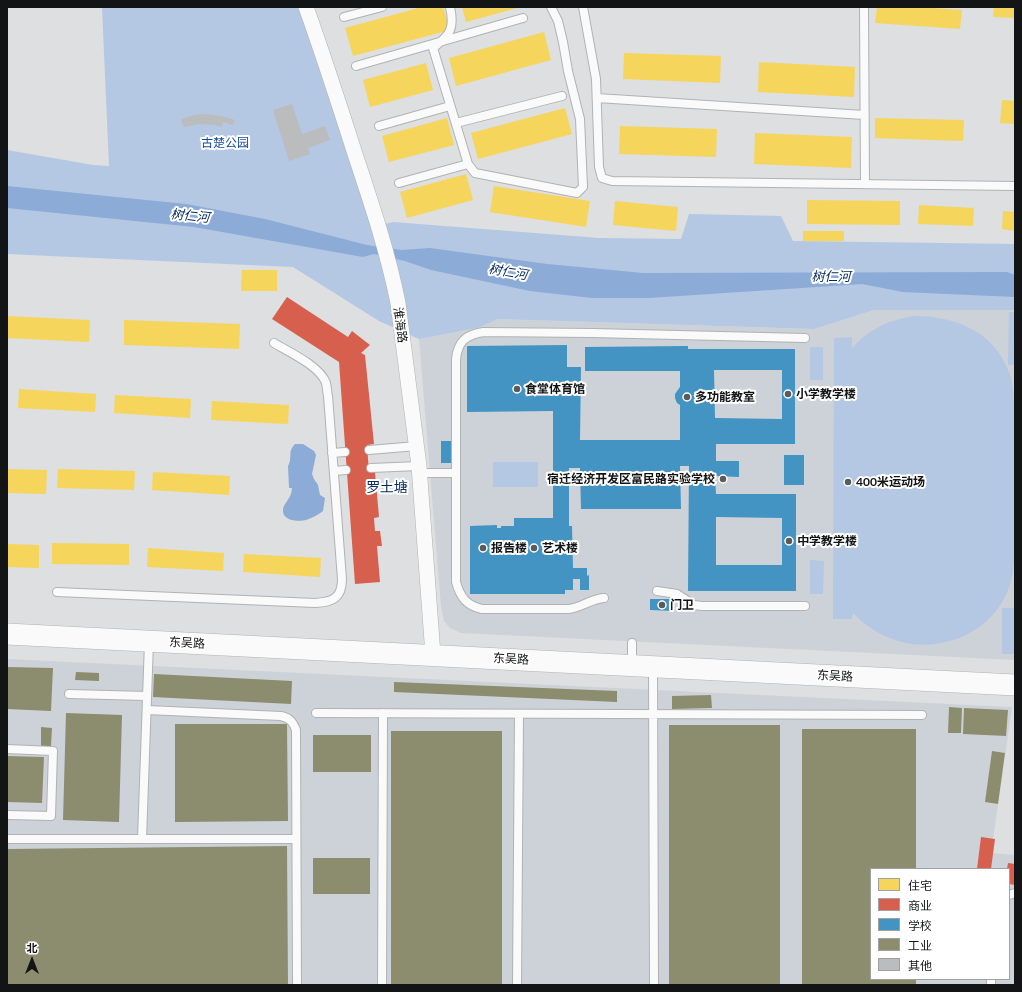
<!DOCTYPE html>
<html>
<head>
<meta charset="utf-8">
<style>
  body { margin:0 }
  #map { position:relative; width:1022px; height:992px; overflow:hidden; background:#dddfe1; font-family:Lato,"Noto Sans SC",sans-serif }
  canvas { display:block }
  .frame { position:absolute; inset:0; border:8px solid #131415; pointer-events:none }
  .legend { position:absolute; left:870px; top:868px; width:140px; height:112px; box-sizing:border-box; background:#fff; border:1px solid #a1a1a1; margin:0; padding:5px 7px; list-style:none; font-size:12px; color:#131415 }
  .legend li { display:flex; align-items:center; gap:8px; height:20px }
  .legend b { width:20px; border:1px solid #a1a1a1 }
  .north { position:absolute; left:12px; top:940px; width:40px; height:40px; -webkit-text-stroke:3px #fff; paint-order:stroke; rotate:0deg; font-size:11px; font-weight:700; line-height:16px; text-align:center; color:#131415 }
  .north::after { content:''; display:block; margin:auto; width:14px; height:18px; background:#131415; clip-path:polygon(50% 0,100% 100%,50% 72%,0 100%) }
</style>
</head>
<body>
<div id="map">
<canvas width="1022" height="992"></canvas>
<div class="frame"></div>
<ul class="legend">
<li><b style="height:11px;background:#f6d55c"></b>住宅</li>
<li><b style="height:11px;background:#d6604d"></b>商业</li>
<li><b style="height:11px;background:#4393c3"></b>学校</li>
<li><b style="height:11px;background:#8c8c6e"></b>工业</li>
<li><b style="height:11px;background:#bbbcbe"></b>其他</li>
</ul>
<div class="north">北</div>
</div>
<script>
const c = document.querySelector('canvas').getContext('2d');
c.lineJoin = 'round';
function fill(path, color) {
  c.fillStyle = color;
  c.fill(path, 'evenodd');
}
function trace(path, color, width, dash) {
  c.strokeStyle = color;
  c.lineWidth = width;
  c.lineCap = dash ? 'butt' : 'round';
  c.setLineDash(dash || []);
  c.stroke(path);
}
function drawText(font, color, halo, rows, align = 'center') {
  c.font = font + ' Lato,"Noto Sans SC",sans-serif';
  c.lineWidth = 4;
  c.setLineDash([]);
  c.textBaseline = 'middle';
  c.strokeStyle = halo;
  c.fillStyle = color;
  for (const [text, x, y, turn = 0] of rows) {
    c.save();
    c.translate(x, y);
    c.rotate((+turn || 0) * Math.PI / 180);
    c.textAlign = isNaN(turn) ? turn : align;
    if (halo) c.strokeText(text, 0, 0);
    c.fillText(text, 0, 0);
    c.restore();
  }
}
fill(new Path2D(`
  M 874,310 L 1015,310 L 1015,660 L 461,633 L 450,628 L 444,621 L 441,606 L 419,339 L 477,328 L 497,319 L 814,329 Z
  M 7,659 L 1012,707 L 991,853 L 1015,855 L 1015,985 L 7,985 ZM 871,869 L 1009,869 L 1009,979 L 871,979 Z`), '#cdd2d8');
fill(new Path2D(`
  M 102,7 L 300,7 L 374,227 L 393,222 L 599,238 L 681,239 L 689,214 L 781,216 L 793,241 L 1015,244 L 1015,310 L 874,310 L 814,329 L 498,319 L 477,328 L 419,339 L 379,321 L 293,267 L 7,254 L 7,150 L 93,165 L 109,166 Z
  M 1009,312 L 1015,312 L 1015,365 L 1008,365 Z
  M 915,316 C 954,316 993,331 1008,370 C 1013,380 1013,392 1014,404 C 1014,437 1014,471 1014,504 C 1014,526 1016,549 1013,571 C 1007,612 975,639 935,644 C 904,648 874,635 853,613 L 852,619 L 833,619 L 834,338 L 852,337 L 852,348 C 871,328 888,320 915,316 Z
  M 810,347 L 823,347 L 823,380 L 810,380 Z
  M 493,462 L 538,462 L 538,487 L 493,487 Z
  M 810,560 L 824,561 L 823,594 L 810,594 Z
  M 1002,608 L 1015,608 L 1015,654 L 1002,654 Z`), '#b4c7e3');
fill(new Path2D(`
  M 7,186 L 186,204 L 265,219 L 367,245 L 401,250 L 430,248 L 547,264 L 643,273 L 1007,272 L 1015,275 L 1015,297 L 903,292 L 862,284 L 649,298 L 592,298 L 530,291 L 431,270 L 405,261 L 374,254 L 363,257 L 194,227 L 7,208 Z
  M 295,444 L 303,444 L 314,451 L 316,455 L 312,474 L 314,479 L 318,485 L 320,495 L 325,498 L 323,511 C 318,515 312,518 306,520 C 299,522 283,521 283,511 C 282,504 292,499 292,488 L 289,488 L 288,466 C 293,458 287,452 295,444 Z`), '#8cabd7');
fill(new Path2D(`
  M 422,7 L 443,7 L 450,30 L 353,56 L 345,28 Z
  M 462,7 L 521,7 L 466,22 Z
  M 877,7 L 917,7 L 962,10 L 960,29 L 875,23 Z
  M 994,7 L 1015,7 L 1015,18 L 993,17 Z
  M 544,32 L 551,60 L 456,86 L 449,58 Z
  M 624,53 L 721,56 L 720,83 L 623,79 Z
  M 759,62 L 855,67 L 854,97 L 758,92 Z
  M 426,63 L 433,90 L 370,107 L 363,80 Z
  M 1002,100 L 1015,101 L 1015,124 L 1000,123 Z
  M 565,108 L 572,134 L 478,159 L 471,133 Z
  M 447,118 L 454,145 L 389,162 L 382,136 Z
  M 875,118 L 964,120 L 963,141 L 875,138 Z
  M 620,126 L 717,129 L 716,157 L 619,154 Z
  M 755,133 L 852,137 L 851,168 L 754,164 Z
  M 466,174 L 473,200 L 407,218 L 400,192 Z
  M 494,186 L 590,201 L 586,227 L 490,212 Z
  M 807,200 L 900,201 L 900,225 L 807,224 Z
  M 615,201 L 678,207 L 676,231 L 613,225 Z
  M 919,205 L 974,208 L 973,226 L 918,224 Z
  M 1003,211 L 1015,212 L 1015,231 L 1002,229 Z
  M 803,231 L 844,231 L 844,241 L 803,241 Z
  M 242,270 L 277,270 L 277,291 L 241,291 Z
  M 7,316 L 90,320 L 89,342 L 7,338 Z
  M 124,320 L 240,324 L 239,349 L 124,345 Z
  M 19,389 L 96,394 L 95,412 L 18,408 Z
  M 115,395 L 191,399 L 190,418 L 114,413 Z
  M 212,401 L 289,405 L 288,424 L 211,420 Z
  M 7,469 L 47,470 L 46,494 L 7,493 Z
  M 58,469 L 135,471 L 134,490 L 57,488 Z
  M 153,472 L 230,476 L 229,495 L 152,490 Z
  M 52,543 L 129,544 L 129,565 L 52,564 Z
  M 7,544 L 39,545 L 39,568 L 7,567 Z
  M 148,548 L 224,553 L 223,571 L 147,567 Z
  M 244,554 L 321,558 L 320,577 L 243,572 Z`), '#f6d55c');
fill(new Path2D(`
  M 287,297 L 348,337 L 352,331 L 370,345 L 361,353 L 365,355 L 374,444 L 367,445 L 369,472 L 375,472 L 379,517 L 374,518 L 375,531 L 380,531 L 382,546 L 377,546 L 380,582 L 355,584 L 339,362 L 272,319 Z
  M 981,837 L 995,839 L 991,869 L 977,869 Z
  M 1008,863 L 1015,864 L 1015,885 L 1009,884 L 1009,869 L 1007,869 Z`), '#d6604d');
fill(new Path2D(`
  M 567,345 L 567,367 L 581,367 L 580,440 L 680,440 L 680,405 L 677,403 L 675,398 L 675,394 L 680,387 L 680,371 L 585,371 L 585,347 L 688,346 L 688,349 L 795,349 L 795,444 L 716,444 L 716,461 L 739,461 L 739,477 L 715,476 L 716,494 L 796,494 L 796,591 L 688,591 L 689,466 L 680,466 L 681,509 L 581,509 L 580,468 L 569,468 L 569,526 L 572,526 L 573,568 L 587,568 L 587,576 L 589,575 L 589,590 L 580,590 L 580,579 L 573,579 L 573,590 L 565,590 L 565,594 L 470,594 L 470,526 L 497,525 L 497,528 L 501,528 L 501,526 L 514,526 L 514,518 L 553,518 L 553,411 L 467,412 L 467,346 ZM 714,370 L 782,370 L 782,419 L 715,418 ZM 716,517 L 782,518 L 782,565 L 716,565 Z
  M 441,441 L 452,441 L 452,463 L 441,463 Z
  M 784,455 L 804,455 L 804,485 L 784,485 Z
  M 650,599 L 674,599 L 674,611 L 650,610 Z`), '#4393c3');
fill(new Path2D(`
  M 7,667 L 53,668 L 51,711 L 7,709 Z
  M 76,672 L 99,673 L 99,681 L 75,680 Z
  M 154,674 L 292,681 L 291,704 L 153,697 Z
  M 394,682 L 617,691 L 617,702 L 394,692 Z
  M 711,695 L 712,708 L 672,709 L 672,696 Z
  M 949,707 L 962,708 L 961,733 L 948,733 Z
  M 964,708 L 1008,710 L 1006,736 L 963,734 Z
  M 66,713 L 122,715 L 119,822 L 63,820 Z
  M 175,724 L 287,724 L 288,821 L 175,822 Z
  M 669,725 L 780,725 L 780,985 L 669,985 Z
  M 41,727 L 52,728 L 51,746 L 41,746 Z
  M 802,729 L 916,729 L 916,869 L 871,869 L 871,979 L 916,979 L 916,985 L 802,985 Z
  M 391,731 L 502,731 L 502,985 L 391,985 Z
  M 313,735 L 371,735 L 371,772 L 313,772 Z
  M 992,751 L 1005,753 L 998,804 L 985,802 Z
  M 7,756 L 44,757 L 42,803 L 7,802 Z
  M 287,846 L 288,985 L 7,985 L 7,849 Z
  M 313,858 L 370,858 L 370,894 L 313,894 Z`), '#8c8c6e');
fill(new Path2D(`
  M 292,104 L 302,134 L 325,126 L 330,140 L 308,148 L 310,154 L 289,161 L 273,110 Z
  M 205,114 L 221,116 L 235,120 L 233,125 L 223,122 L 222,127 L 214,125 L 199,124 L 184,127 L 181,119 L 194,115 Z`), '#bbbcbe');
const lane = new Path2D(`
  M 450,7 C 455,29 450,35 433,48 L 468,164 L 475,173 L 577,193 L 583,187 L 580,119 L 568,71 L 563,42 L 558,21 L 551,7
  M 583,7 L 596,79 L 599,167 L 602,178 L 612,181 L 1015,186
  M 864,7 L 865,184
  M 344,17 L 382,7
  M 356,66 L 523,18
  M 597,98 L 864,115
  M 456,123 L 562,96
  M 379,126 L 450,106
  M 399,183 L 468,164
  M 369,450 L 417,446
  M 332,453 L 345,452
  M 371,468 L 419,466
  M 334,471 L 346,470
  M 419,473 L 456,473
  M 657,591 L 677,594 L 694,605 L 702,606 L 805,606
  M 57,592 L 315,603 C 333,602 342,598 342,579 L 328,396 C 327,392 327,387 326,383 C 320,366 289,352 274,343
  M 604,598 C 591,599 582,607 569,609 L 482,609 C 467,606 460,597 456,582 L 456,359 C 458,341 466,335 483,332 L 592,333 L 805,338
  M 632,665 L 632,643
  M 653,667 L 654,985
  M 69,694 L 147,696
  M 147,710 L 281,716 C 290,718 293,722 296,730 L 297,985
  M 316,713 L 922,715
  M 7,749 L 53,751 L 51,816 L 7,815
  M 7,839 L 296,839
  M 142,839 L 149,642
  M 1009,895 L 1015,893
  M 382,985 L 383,713
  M 517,985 L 519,714
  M 991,985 L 991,979`);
const street = new Path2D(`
  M 306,7 C 324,57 340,107 356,157 C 372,205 388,253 398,303 L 419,466 L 433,655`);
const secondary = new Path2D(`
  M 7,634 L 1015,685`);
trace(lane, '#b0b2b3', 10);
trace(street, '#b0b2b3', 16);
trace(secondary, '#b0b2b3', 22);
trace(lane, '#fafafa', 8);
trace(street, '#fafafa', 15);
trace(secondary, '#fafafa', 21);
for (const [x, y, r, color] of [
  [517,389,4,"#5a5b5c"],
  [788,394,4,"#5a5b5c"],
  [687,397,4,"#5a5b5c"],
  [723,479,4,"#5a5b5c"],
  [848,482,4,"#5a5b5c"],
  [789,541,4,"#5a5b5c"],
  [483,548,4,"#5a5b5c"],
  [534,548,4,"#5a5b5c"],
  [662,605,4,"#5a5b5c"]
]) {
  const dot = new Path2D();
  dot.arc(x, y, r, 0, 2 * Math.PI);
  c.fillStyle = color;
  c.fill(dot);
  trace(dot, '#fff', 1.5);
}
drawText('12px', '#174e98', '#fff', [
  ["古楚公园",225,143]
]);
drawText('12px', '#131415', '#fff', [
  ["淮海路",400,325,82],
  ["东吴路",187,643,3],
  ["东吴路",511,659,3],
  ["东吴路",835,676,3]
]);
drawText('bold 12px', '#131415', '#fff', [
  ["食堂体育馆",525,389],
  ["小学教学楼",796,394],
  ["多功能教室",695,397],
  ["宿迁经济开发区富民路实验学校",715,479,"right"],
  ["400米运动场",856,482],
  ["中学教学楼",797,541],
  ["报告楼",491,548],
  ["艺术楼",542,548],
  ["门卫",670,605]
], 'left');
drawText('italic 13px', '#00265c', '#fff', [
  ["树仁河",190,216,6],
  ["树仁河",508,272,10],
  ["树仁河",831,277]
]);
drawText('14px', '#032a5c', '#fff', [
  ["罗土塘",387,487]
]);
</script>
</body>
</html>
